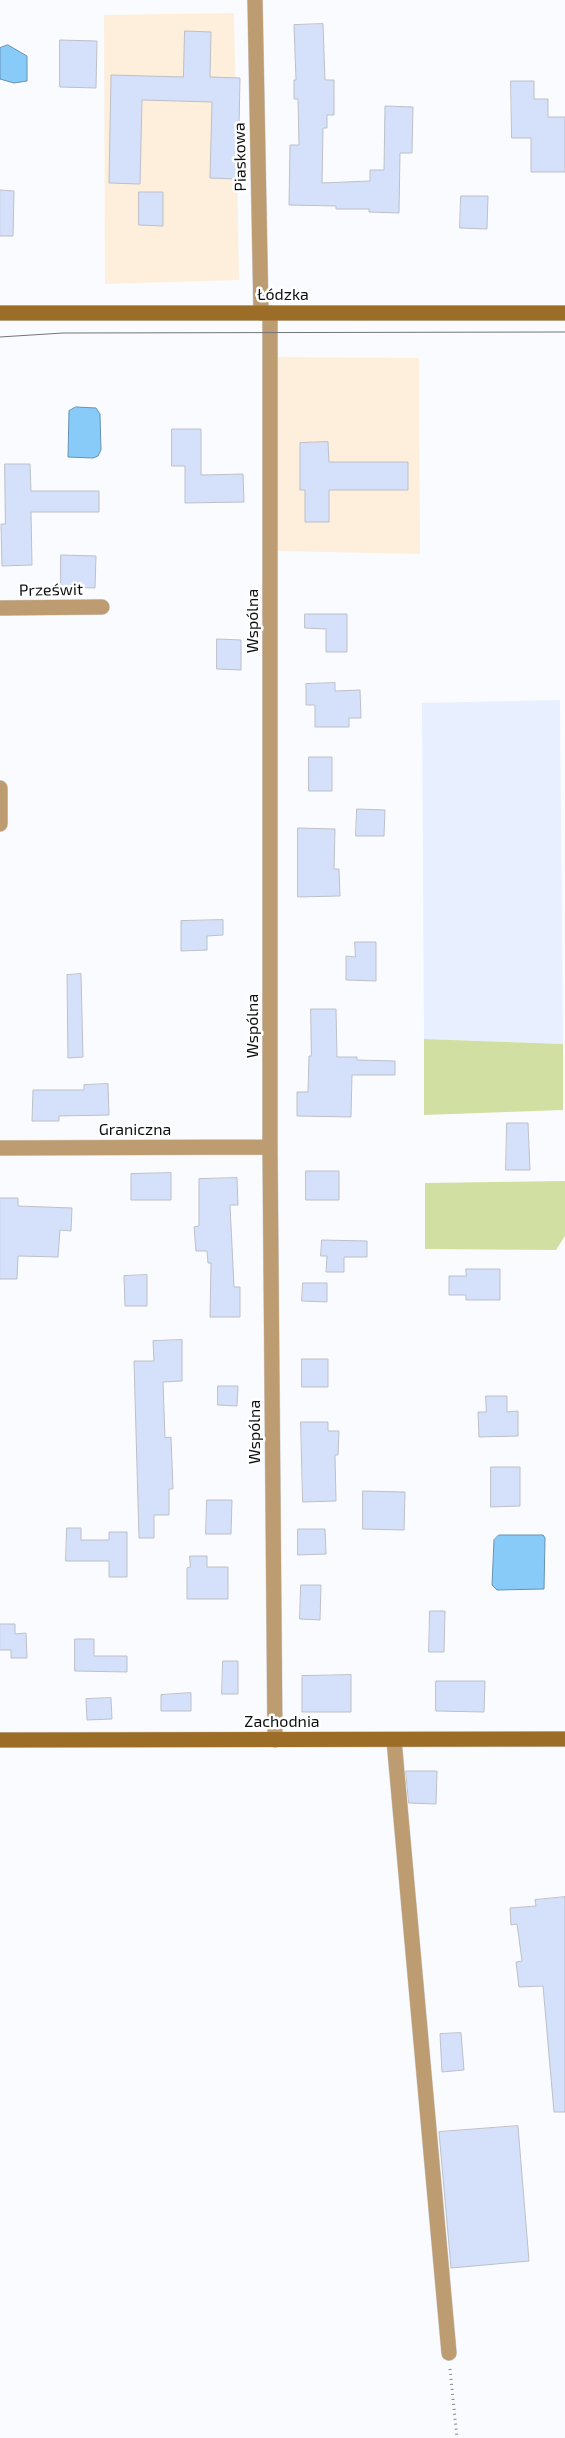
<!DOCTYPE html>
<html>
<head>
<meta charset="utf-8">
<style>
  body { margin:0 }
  canvas { display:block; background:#fafbfe }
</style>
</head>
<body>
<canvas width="565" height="2438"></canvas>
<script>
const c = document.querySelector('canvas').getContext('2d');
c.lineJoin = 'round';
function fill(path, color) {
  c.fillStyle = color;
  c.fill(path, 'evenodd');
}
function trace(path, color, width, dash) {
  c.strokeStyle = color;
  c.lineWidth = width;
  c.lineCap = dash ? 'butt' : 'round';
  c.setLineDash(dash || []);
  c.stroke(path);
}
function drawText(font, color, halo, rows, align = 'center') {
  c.font = font + ' "Exo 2",sans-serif';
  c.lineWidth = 5;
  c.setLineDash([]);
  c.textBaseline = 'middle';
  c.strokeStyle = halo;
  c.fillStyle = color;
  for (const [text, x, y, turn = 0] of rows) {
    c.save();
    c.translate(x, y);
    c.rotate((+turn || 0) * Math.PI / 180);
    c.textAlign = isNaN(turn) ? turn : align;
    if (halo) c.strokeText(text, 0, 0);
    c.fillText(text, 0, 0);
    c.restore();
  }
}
fill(new Path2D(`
  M 234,13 L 239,280 L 105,284 L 104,15 Z
  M 276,357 L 419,358 L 420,554 L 278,551 Z`), '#fdefdb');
fill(new Path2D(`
  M 560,700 L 563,1044 L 424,1039 L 422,703 Z`), '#e8effe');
fill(new Path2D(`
  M 424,1039 L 563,1044 L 563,1110 L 424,1115 Z
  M 565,1181 L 565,1236 L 556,1250 L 425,1249 L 425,1183 Z`), '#d2dfa2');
const water = new Path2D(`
  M 8,45 L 27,56 L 27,81 L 14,83 L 0,79 L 0,48 Z
  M 76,407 L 96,408 L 100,414 L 101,450 L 98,456 L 93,458 L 68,457 L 69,411 Z
  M 499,1535 L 543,1535 L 545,1538 L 544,1589 L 497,1590 L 492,1585 L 494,1540 Z`);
fill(water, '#89cbf8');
trace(water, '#6492b2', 1);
const building = new Path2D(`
  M 323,24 L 325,80 L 334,80 L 334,115 L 327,115 L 327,128 L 323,128 L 322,183 L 370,181 L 370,170 L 384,170 L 385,106 L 413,107 L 412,153 L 400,153 L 399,213 L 369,212 L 369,209 L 336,209 L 336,206 L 289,205 L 290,145 L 299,145 L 298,99 L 294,99 L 294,80 L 296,80 L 294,25 Z
  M 185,31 L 211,32 L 210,77 L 240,78 L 238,179 L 210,178 L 212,102 L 142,100 L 140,184 L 109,183 L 111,75 L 183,77 Z
  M 60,40 L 97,41 L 96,88 L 60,87 Z
  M 511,81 L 534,81 L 534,99 L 548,99 L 548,117 L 565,117 L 565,172 L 531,172 L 531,138 L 512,138 Z
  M 0,190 L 14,191 L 13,236 L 0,236 Z
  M 139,192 L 163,192 L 163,226 L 139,225 Z
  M 461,196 L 488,196 L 487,229 L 460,228 Z
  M 172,429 L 201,429 L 201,475 L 243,474 L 244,502 L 185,503 L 185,466 L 172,466 Z
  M 328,442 L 329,462 L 408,462 L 408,490 L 329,490 L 329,522 L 305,522 L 305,490 L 300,490 L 300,443 Z
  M 5,464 L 30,464 L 31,491 L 99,491 L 99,512 L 31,512 L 32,565 L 2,566 L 1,524 L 5,524 Z
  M 61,555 L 96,556 L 95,588 L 61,587 Z
  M 305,614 L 347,614 L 347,652 L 326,652 L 326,629 L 305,628 Z
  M 217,639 L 241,640 L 241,670 L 217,669 Z
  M 335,683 L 335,691 L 360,690 L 361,718 L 349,718 L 349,727 L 315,727 L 315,705 L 306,705 L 306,684 Z
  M 309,757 L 332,757 L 332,791 L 309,791 Z
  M 357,809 L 385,810 L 384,836 L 356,836 Z
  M 298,828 L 335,829 L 334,869 L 339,869 L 340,896 L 298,897 Z
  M 223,920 L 223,935 L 207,936 L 207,950 L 181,951 L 181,921 Z
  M 355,942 L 376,942 L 376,981 L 346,980 L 346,956 L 355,957 Z
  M 81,974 L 83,1057 L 68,1058 L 67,975 Z
  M 311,1009 L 336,1009 L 337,1057 L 357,1057 L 357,1060 L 395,1061 L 395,1075 L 352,1075 L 351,1117 L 297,1116 L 297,1092 L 308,1092 L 309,1056 L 311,1056 Z
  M 108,1084 L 109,1115 L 59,1116 L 59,1121 L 32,1121 L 33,1090 L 84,1090 L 84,1085 Z
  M 507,1123 L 528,1123 L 530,1170 L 506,1170 Z
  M 306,1171 L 339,1171 L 339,1200 L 306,1200 Z
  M 171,1173 L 171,1200 L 131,1200 L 131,1174 Z
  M 237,1178 L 238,1205 L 230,1205 L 234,1287 L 240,1287 L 240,1317 L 210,1317 L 211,1263 L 208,1263 L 207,1251 L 196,1251 L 194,1227 L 199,1226 L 199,1179 Z
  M 0,1198 L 18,1198 L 18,1206 L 72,1208 L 71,1231 L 60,1230 L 58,1257 L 18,1256 L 17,1279 L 0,1279 Z
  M 322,1240 L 367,1241 L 367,1257 L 344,1257 L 344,1272 L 326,1272 L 327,1256 L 321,1256 Z
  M 466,1269 L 500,1269 L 500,1300 L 466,1300 L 466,1295 L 449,1295 L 449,1276 L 466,1276 Z
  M 147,1275 L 147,1306 L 125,1306 L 124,1276 Z
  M 303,1283 L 327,1283 L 327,1302 L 302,1301 Z
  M 182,1340 L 182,1381 L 163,1382 L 165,1438 L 171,1437 L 173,1489 L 169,1489 L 169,1515 L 154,1515 L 154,1538 L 139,1538 L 134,1361 L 154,1361 L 153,1341 Z
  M 302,1359 L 328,1359 L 328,1387 L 302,1387 Z
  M 218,1386 L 238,1386 L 237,1406 L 218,1405 Z
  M 486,1396 L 507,1396 L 507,1412 L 518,1411 L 518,1436 L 479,1437 L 478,1412 L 486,1412 Z
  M 301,1422 L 328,1422 L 328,1431 L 339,1431 L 338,1455 L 335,1455 L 336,1501 L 303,1502 Z
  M 491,1467 L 520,1467 L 520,1506 L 491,1507 Z
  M 363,1491 L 405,1492 L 404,1530 L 363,1529 Z
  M 207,1500 L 232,1500 L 231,1534 L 206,1534 Z
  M 67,1528 L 81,1528 L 81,1540 L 109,1540 L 109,1532 L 127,1532 L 127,1577 L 109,1577 L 109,1561 L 66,1561 Z
  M 298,1529 L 325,1529 L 326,1554 L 298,1555 Z
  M 190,1556 L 207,1556 L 207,1567 L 228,1567 L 228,1599 L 187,1599 L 187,1568 L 190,1567 Z
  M 301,1585 L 321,1585 L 320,1620 L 300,1619 Z
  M 430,1611 L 445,1611 L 444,1652 L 429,1652 Z
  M 0,1624 L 15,1624 L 15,1634 L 26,1633 L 27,1658 L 11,1658 L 11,1650 L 0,1650 Z
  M 75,1639 L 94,1639 L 94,1656 L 127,1656 L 127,1672 L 75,1671 Z
  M 223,1661 L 238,1661 L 238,1694 L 222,1694 Z
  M 351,1675 L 351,1712 L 302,1712 L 302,1676 Z
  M 436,1681 L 485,1681 L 484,1712 L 436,1711 Z
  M 191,1693 L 191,1711 L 161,1711 L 161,1695 Z
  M 111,1698 L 112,1719 L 87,1720 L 86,1699 Z
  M 406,1771 L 437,1771 L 436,1804 L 409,1803 Z
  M 565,1897 L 565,2112 L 554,2112 L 543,1986 L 519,1987 L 516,1962 L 522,1961 L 517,1924 L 511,1925 L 510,1908 L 536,1906 L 535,1900 Z
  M 461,2033 L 464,2070 L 442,2072 L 440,2034 Z
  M 518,2126 L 529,2261 L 451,2268 L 439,2132 Z`);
fill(building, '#d5e0fa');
trace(building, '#bcc0c7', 1);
const street = new Path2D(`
  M 255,0 L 261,313
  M 270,313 L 270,1147 L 275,1740
  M 0,608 L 102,607
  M 0,788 L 0,824
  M 0,1148 L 270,1147
  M 394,1740 L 449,2353`);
const secondary = new Path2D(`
  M 0,313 L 565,313
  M 0,1740 L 565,1739`);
trace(street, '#d4d5d8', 16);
trace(secondary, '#d4d5d8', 16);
trace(new Path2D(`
  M 450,2369 L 457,2438`), '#848587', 3, [1, 4]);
trace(street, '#bd9c72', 15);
trace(secondary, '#9c6d27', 15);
trace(new Path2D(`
  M 0,337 L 63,333 L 565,332`), '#737477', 1);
drawText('16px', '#0d0e10', '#fff', [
  ["Piaskowa",240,157,-91],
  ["Łódzka",283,295],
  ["Prześwit",51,590,-1],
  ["Wspólna",253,621,-90],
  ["Wspólna",253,1026,-90],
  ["Graniczna",135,1130],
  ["Wspólna",255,1432,-90],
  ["Zachodnia",282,1722]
]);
</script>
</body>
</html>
